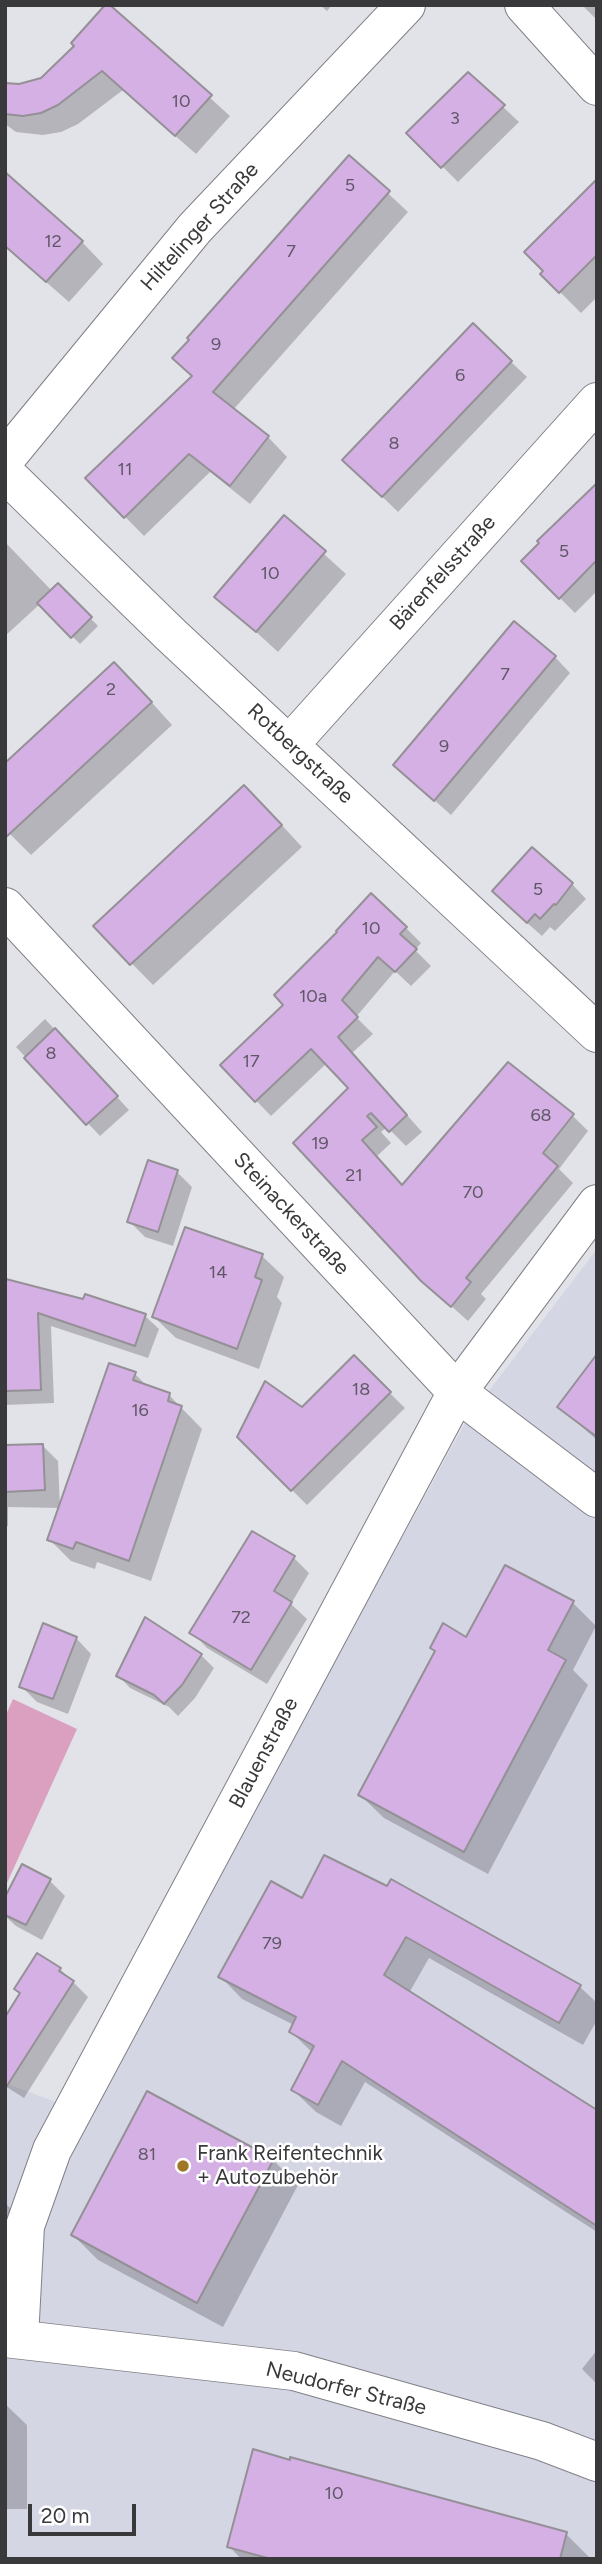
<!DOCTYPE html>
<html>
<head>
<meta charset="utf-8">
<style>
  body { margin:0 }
  #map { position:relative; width:602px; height:2564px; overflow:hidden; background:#e2e2e9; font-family:Figtree,sans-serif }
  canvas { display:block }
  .frame { position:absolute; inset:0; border:7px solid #39393c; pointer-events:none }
  .scale { position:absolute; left:28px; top:2504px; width:108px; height:32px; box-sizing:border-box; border:4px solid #39393c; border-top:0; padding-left:9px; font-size:21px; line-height:24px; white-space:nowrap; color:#39393c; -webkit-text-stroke:5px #fff; paint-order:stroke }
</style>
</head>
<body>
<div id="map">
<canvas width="602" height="2564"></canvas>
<div class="frame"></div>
<div class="scale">20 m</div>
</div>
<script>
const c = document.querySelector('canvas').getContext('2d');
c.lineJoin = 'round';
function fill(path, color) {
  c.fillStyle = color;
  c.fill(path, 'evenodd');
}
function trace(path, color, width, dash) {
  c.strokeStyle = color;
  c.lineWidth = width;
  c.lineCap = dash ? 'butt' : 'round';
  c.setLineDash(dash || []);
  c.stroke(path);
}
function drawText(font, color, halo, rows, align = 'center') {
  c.font = font + ' Figtree,sans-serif';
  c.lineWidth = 5;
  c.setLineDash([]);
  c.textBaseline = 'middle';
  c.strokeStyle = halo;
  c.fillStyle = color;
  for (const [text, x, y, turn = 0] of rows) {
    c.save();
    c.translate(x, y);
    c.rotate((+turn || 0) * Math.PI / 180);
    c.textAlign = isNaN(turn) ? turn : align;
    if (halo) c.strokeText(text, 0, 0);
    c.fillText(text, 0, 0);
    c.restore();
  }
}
fill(new Path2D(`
  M 597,1249 L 597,2559 L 5,2559 L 5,2083 L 88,2114 L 466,1421 Z`), '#d5d6e4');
fill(new Path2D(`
  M 13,1699 L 77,1729 L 7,1883 L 5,1717 Z`), '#dba0c0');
fill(new Path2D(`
  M 108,5 L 230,116 L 196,154 L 123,90 L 78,124 L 61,132 L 43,135 L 16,132 L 5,124 L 5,83 L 19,86 L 42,80 L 76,46 Z
  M 320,5 L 332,5 L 327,11 Z
  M 582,5 L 597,5 L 597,16 L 595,18 Z
  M 468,74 L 519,122 L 458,182 L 409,133 Z
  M 349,157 L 408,212 L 233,410 L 268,437 L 287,457 L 250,504 L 210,472 L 144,536 L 88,479 L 193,377 L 174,358 Z
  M 597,182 L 597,297 L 581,313 L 542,274 Z
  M 82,242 L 103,264 L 69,302 L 5,246 Z
  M 473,326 L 527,377 L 398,512 L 360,475 Z
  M 597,483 L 597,591 L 575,613 L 523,561 Z
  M 284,518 L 346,574 L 278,652 L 217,596 Z
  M 5,542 L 52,591 L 58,585 L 98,626 L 80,644 L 40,604 L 5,636 Z
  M 555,657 L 570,673 L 451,815 L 395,765 Z
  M 136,685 L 172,725 L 31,855 L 5,829 Z
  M 266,808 L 302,847 L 153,985 L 95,926 Z
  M 572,884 L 586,899 L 555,931 L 550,927 L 542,936 L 508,906 Z
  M 406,928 L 421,943 L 415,950 L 431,966 L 411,986 L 395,971 L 356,1017 L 373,1034 L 352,1053 L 422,1132 L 406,1146 L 387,1127 L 381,1132 L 391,1143 L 376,1157 L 403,1186 L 508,1064 L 573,1116 L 588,1131 L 559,1169 L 573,1183 L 481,1294 L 486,1299 L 468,1321 L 422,1280 L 295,1143 L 351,1089 L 327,1063 L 271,1116 L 222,1065 Z
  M 45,1019 L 129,1110 L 100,1136 L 16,1047 Z
  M 177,1172 L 192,1187 L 173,1246 L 145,1237 L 129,1221 Z
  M 262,1256 L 284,1277 L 277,1297 L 282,1303 L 259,1369 L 176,1338 L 154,1317 Z
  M 5,1282 L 145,1316 L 159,1329 L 148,1358 L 51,1326 L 54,1403 L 5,1405 Z
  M 597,1357 L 597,1440 L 559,1407 Z
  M 354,1358 L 405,1408 L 307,1505 L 239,1437 L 303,1409 Z
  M 135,1374 L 149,1388 L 169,1395 L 202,1429 L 151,1581 L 97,1562 L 95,1569 L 71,1561 L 49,1539 L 60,1508 L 8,1507 L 8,1526 L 5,1526 L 5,1446 L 43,1446 L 58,1461 L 60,1508 Z
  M 294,1558 L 309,1573 L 291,1604 L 307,1619 L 267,1684 L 207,1648 L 192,1632 Z
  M 573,1603 L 596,1626 L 573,1670 L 588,1685 L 488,1874 L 384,1818 L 360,1795 L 467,1639 Z
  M 76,1638 L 91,1654 L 68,1714 L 37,1702 L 21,1686 Z
  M 201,1655 L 214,1668 L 195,1698 L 178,1716 L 169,1707 L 130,1688 L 118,1675 Z
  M 49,1880 L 65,1896 L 42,1940 L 16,1926 L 5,1916 L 5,1901 Z
  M 303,1901 L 580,1987 L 597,2003 L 597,2020 L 583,2045 L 429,1958 L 409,1993 L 597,2112 L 597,2232 L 365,2082 L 341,2126 L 316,2112 L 293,2090 L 313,2053 L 291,2032 L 294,2025 L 242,1999 L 220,1976 Z
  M 60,1969 L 88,1997 L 24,2098 L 5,2086 Z
  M 273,2160 L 298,2185 L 223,2327 L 98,2260 L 73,2235 Z
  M 5,2203 L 21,2219 L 5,2311 Z
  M 597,2350 L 597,2384 L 582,2369 Z
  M 5,2404 L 27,2425 L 27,2509 L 5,2509 Z
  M 566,2534 L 591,2559 L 241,2559 L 229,2546 Z`), '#0003');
const building = new Path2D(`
  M 105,5 L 110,5 L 212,95 L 175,136 L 102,71 L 58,105 L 41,113 L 23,116 L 5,114 L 5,83 L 19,84 L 41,78 L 74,46 L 71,43 Z
  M 468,72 L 505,105 L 441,168 L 406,133 Z
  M 349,155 L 390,191 L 213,392 L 269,436 L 230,486 L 189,454 L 124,518 L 85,478 L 192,376 L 172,358 L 189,340 L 187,338 Z
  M 5,172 L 83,241 L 46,282 L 5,246 Z
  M 597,179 L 597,255 L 559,293 L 540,274 L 543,271 L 524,252 Z
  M 473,323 L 512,361 L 382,497 L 342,460 Z
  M 597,483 L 597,560 L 559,599 L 521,561 L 539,543 L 537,541 Z
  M 284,515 L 326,551 L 256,632 L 214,597 Z
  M 58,583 L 92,617 L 71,638 L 37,603 Z
  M 514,621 L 556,656 L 434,801 L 393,765 Z
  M 114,662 L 152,702 L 5,838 L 5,763 Z
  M 244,785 L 282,825 L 130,965 L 93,926 Z
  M 532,847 L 573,883 L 556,905 L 554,904 L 540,919 L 535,914 L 527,923 L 492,891 Z
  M 371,893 L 407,927 L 400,934 L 417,949 L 395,972 L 378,957 L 342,1000 L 358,1017 L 338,1037 L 407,1115 L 389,1132 L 371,1113 L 367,1116 L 377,1127 L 362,1140 L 402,1185 L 508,1062 L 574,1114 L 543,1153 L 558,1166 L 466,1278 L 471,1282 L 451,1307 L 421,1281 L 293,1143 L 348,1088 L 311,1049 L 255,1102 L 220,1065 L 283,1005 L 274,995 L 337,932 L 336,931 Z
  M 55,1028 L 118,1096 L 86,1125 L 24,1058 Z
  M 148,1160 L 178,1170 L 158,1232 L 127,1222 Z
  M 185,1227 L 263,1254 L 255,1277 L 262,1280 L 237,1349 L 152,1317 Z
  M 6,1279 L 83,1299 L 85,1294 L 146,1314 L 135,1346 L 38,1313 L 41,1390 L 5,1391 Z
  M 597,1354 L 597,1437 L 557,1407 Z
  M 354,1355 L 391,1392 L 291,1491 L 237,1437 L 265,1381 L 302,1407 Z
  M 109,1363 L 136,1372 L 133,1380 L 170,1393 L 168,1401 L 182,1406 L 129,1561 L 76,1542 L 73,1549 L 47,1540 Z
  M 43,1444 L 45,1490 L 5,1492 L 5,1445 Z
  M 252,1531 L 295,1556 L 274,1591 L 292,1602 L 251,1670 L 189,1633 Z
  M 505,1565 L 574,1601 L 548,1650 L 566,1660 L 464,1852 L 358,1795 L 435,1651 L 430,1648 L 443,1623 L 466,1637 Z
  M 145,1617 L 202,1654 L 182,1685 L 164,1704 L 154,1695 L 116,1676 Z
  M 43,1623 L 77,1637 L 53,1699 L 19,1687 Z
  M 324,1855 L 387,1886 L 391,1879 L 581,1985 L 559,2023 L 406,1937 L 384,1975 L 597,2110 L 597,2226 L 342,2061 L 318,2105 L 291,2090 L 314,2046 L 289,2032 L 296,2017 L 218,1977 L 271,1881 L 302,1898 Z
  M 22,1864 L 51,1879 L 26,1925 L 5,1915 L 5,1897 Z
  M 37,1953 L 61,1968 L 59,1971 L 74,1981 L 5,2089 L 5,2017 L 20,1993 L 14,1989 Z
  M 147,2091 L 274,2159 L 197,2303 L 71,2235 Z
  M 253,2449 L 290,2460 L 290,2457 L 567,2532 L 560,2559 L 271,2559 L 227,2547 Z`);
fill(building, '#d4b0e5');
trace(building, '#949096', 2);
const street = new Path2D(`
  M 524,5 L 597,86
  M 5,459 L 195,228 L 406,5
  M 5,473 L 170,634 L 597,1033
  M 290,744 L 597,402
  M 5,907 L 457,1392 L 597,1498
  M 5,2338 L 294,2371 L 542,2441 L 597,2462
  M 19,2338 L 25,2226 L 52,2150 L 457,1392 L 597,1204`);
trace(street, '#808187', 40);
trace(street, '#fff', 38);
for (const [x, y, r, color] of [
  [183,2166,7,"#a07726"]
]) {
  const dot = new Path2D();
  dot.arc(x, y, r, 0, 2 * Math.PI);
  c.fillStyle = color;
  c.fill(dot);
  trace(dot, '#fff', 2.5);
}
drawText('18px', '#605766', null, [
  ["10",181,102],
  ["3",455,119],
  ["5",350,186],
  ["12",53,242],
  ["7",291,252],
  ["9",216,345],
  ["6",460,376],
  ["8",394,444],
  ["11",125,470],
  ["5",564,552],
  ["10",270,574],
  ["7",505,675],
  ["2",111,690],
  ["9",444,747],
  ["5",538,890],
  ["10",371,929],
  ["10a",313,997],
  ["8",51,1054],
  ["17",251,1062],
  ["68",541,1116],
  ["19",320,1144],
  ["21",354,1176],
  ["70",473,1193],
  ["14",218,1273],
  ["18",361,1390],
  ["16",140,1411],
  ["72",241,1618],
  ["79",272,1944],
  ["81",147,2155],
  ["10",334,2494]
]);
drawText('21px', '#39393c', '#fff', [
  ["Hiltelinger Straße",200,227,-48],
  ["Bärenfelsstraße",443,573,-48],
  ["Rotbergstraße",300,754,43],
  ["Steinackerstraße",291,1214,47],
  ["Blauenstraße",264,1753,-62],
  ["Neudorfer Straße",346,2389,14]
]);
drawText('21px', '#39393c', '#fff', [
  ["Frank Reifentechnik",197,2154],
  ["+ Autozubehör",197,2178]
], 'left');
</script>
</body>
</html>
